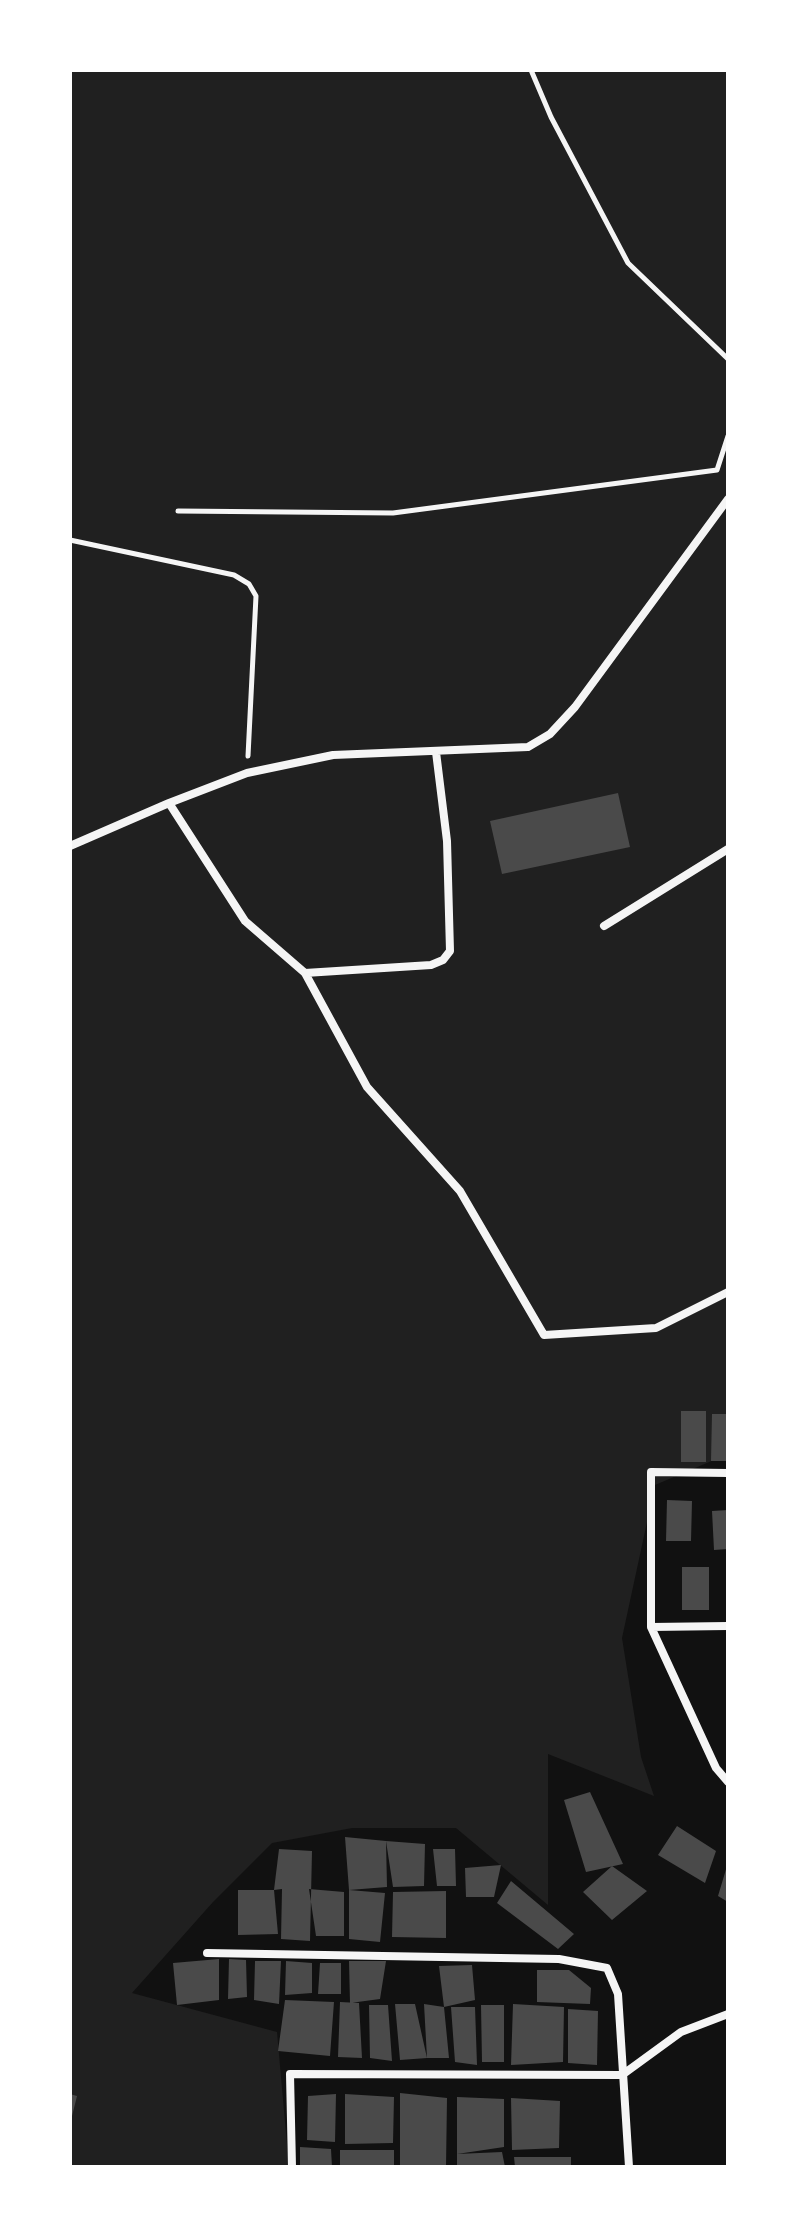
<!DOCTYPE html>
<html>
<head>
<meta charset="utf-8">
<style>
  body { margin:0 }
  #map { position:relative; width:798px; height:2237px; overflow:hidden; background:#111; font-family:"PT Sans Narrow",sans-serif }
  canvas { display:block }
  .frame { position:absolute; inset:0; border:72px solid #fff; pointer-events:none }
</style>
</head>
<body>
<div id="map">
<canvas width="798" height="2237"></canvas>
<div class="frame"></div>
</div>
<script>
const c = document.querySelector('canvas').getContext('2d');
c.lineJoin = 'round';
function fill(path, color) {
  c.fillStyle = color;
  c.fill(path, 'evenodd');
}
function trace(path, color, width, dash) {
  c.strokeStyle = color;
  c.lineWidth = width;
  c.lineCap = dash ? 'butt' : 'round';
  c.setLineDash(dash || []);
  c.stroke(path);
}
fill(new Path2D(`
  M 70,70 L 728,70 L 728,1454 L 655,1485 L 622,1638 L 641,1757 L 654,1796 L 548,1754 L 548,1905 L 456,1828 L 352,1828 L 272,1843 L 213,1902 L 132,1993 L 277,2032 L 289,2167 L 70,2167 Z`), '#202020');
fill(new Path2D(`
  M 618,793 L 630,847 L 502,874 L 490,821 Z
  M 681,1411 L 706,1411 L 706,1462 L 681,1462 Z
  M 712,1414 L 728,1414 L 728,1461 L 711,1461 Z
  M 667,1500 L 692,1501 L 691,1541 L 666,1541 Z
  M 728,1510 L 728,1549 L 714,1550 L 712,1511 Z
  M 682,1567 L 709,1567 L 709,1610 L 682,1610 Z
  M 590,1792 L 623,1864 L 586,1872 L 564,1800 Z
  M 677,1826 L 716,1851 L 705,1883 L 658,1855 Z
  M 345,1837 L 386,1841 L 387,1887 L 349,1890 Z
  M 386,1841 L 425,1844 L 424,1886 L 393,1887 Z
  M 279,1849 L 312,1851 L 310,1941 L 281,1939 L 282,1889 L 274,1890 Z
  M 433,1849 L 455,1849 L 456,1886 L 437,1886 Z
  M 501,1865 L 494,1897 L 466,1897 L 465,1868 Z
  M 612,1866 L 647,1891 L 612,1920 L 583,1892 Z
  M 727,1866 L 728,1866 L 728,1902 L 718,1896 Z
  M 511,1881 L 574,1934 L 558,1949 L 497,1903 Z
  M 309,1889 L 344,1892 L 344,1936 L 316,1936 Z
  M 238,1890 L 274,1890 L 278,1934 L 238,1935 Z
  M 349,1890 L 385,1893 L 380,1942 L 349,1939 Z
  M 446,1891 L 446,1938 L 392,1937 L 393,1892 Z
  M 219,1959 L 219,2000 L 177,2005 L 173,1963 Z
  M 229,1959 L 246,1960 L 247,1997 L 228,1999 Z
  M 255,1961 L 281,1961 L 279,2004 L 254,2000 Z
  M 286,1961 L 312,1963 L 312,1993 L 285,1995 Z
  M 349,1961 L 386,1961 L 380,1999 L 350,2003 Z
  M 320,1963 L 341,1963 L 341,1994 L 318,1994 Z
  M 472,1965 L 475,2000 L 444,2007 L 439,1966 Z
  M 537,1970 L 569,1970 L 591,1988 L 590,2004 L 537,2002 Z
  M 285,2000 L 334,2002 L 330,2056 L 278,2051 Z
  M 340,2002 L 359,2003 L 362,2058 L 338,2057 Z
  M 395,2004 L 415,2004 L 427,2058 L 400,2060 Z
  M 424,2004 L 444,2007 L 449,2058 L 427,2058 Z
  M 513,2004 L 564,2007 L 563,2062 L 511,2065 Z
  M 369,2005 L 388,2005 L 392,2061 L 370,2058 Z
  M 481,2005 L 504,2005 L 504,2062 L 482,2062 Z
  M 451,2007 L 475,2007 L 477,2065 L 455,2062 Z
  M 568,2009 L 598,2011 L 597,2065 L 568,2063 Z
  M 400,2093 L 447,2098 L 446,2167 L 400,2167 Z
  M 70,2094 L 77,2096 L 71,2120 L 70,2120 Z
  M 336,2094 L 335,2142 L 307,2140 L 308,2096 Z
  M 345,2094 L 394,2097 L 393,2143 L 345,2144 Z
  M 457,2097 L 504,2099 L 504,2147 L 457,2154 Z
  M 511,2098 L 560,2101 L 559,2148 L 512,2150 Z
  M 300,2147 L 331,2149 L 332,2167 L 300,2167 Z
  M 340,2150 L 394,2150 L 394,2167 L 340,2167 Z
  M 502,2152 L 505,2167 L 457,2167 L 457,2154 Z
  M 514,2157 L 571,2157 L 571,2167 L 515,2167 Z`), '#4a4a4a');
trace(new Path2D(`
  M 531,70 L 551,117 L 628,263 L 728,359
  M 178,511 L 393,513 L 717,470 L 728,436
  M 70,540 L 234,575 L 249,584 L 256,596 L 248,756`), '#f5f5f5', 5);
trace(new Path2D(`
  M 169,803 L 245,921 L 305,973 L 367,1087 L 460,1191 L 544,1335 L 656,1328 L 728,1292
  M 70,846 L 169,803 L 247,773 L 333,755 L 528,747 L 550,734 L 575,707 L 728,499
  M 604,926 L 728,849
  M 305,973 L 431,965 L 443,960 L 450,951 L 447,841 L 436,752
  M 728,1473 L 651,1472 L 651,1627 L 716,1768 L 728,1782
  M 651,1627 L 728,1626
  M 207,1953 L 559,1959 L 607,1968 L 618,1994 L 629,2167
  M 292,2167 L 290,2074 L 622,2075 L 681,2032 L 728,2014`), '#f5f5f5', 8);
</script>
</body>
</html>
